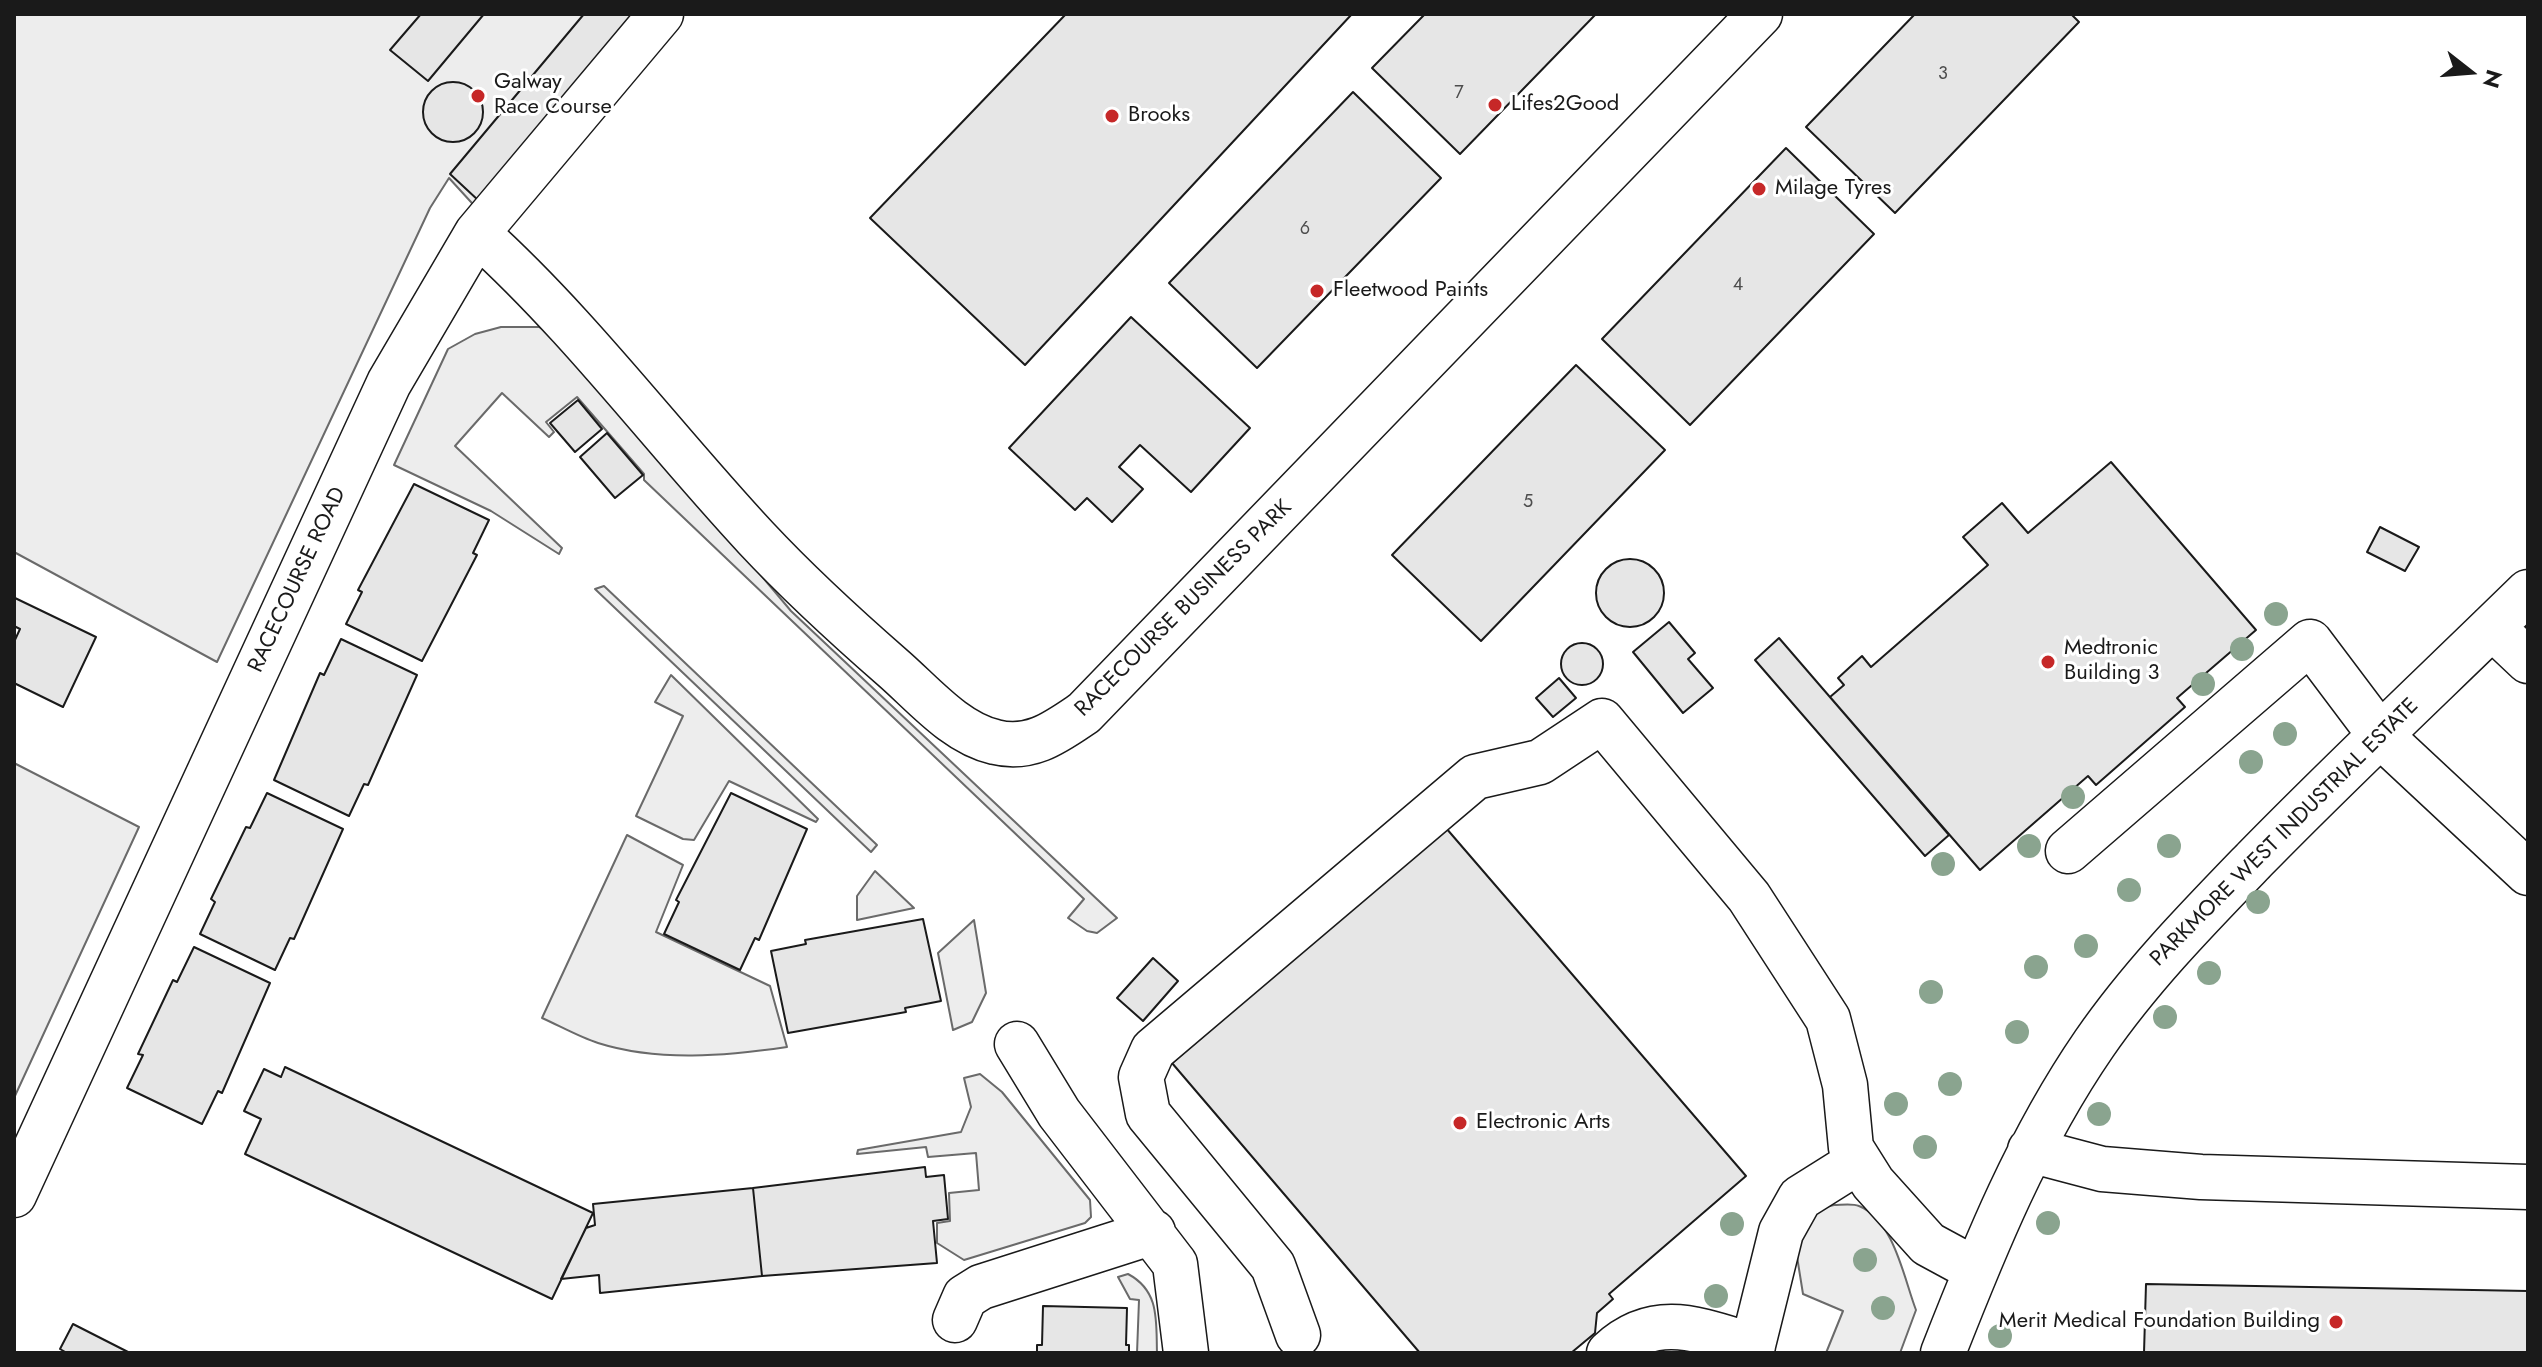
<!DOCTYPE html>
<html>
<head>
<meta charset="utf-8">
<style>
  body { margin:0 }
  #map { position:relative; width:2542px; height:1367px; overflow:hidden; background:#fff; font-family:Jost,sans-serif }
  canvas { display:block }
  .frame { position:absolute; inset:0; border:16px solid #1a1a1a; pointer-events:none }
  .north { position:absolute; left:2430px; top:32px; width:80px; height:80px; -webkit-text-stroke:6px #fff; paint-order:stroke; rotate:107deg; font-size:22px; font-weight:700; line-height:32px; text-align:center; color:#1a1a1a }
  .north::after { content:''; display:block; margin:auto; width:28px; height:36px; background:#1a1a1a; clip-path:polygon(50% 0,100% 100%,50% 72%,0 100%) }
</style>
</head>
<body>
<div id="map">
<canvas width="2542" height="1367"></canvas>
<div class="frame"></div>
<div class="north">N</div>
</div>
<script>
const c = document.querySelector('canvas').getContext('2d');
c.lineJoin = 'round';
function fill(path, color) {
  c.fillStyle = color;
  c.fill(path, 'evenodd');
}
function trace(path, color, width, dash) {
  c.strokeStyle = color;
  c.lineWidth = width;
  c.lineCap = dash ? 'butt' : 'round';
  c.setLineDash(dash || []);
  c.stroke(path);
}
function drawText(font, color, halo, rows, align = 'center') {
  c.font = font + ' Jost,sans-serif';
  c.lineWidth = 6;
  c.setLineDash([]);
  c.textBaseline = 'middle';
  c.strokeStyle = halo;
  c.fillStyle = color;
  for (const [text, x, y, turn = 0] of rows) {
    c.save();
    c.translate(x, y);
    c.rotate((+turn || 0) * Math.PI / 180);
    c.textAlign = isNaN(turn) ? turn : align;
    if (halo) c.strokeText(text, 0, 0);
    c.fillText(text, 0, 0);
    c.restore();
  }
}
const green = new Path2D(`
  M 14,14 L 647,14 L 481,213 L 449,178 L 430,208 L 217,662 L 14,552 Z
  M 501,327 L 539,327 L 564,341 L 791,611 L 1117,918 L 1097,933 L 1087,931 L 1068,918 L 1084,899 L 644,480 L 644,474 L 577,397 L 546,422 L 554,432 L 549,437 L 502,393 L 455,446 L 562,548 L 559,554 L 491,511 L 394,465 L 448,349 L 475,334 Z
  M 604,586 L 877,845 L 871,852 L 595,589 Z
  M 671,675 L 818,819 L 816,822 L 729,781 L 694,840 L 683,839 L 636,816 L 683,716 L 655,702 Z
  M 14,763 L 139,827 L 14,1098 Z
  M 627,835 L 683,865 L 656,932 L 770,986 L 787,1047 C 726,1056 658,1062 598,1043 C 579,1037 560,1026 542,1018 Z
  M 875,871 L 914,908 L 857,920 L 857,896 Z
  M 974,920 L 986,993 L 972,1022 L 953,1030 L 938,953 Z
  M 980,1074 L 1002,1092 L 1090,1200 L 1091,1217 L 1085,1223 L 964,1260 L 937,1243 L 937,1223 L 950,1221 L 949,1193 L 979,1190 L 976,1153 L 928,1157 L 926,1147 L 857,1154 L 858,1150 L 961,1132 L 971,1107 L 964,1078 Z
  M 1834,1205 C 1841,1205 1852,1203 1859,1206 C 1894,1220 1904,1279 1916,1310 L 1900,1353 L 1826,1353 L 1843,1311 L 1803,1294 L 1795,1244 L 1813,1210 Z
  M 1128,1274 C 1160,1291 1156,1321 1157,1353 L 1137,1353 L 1139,1300 L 1130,1299 L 1118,1277 Z`);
fill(green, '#ededed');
trace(green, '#6a6a6a', 2);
const building = new Path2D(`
  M 421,14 L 484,14 L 428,81 L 390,50 Z
  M 584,14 L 637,14 L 479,201 L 450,174 Z
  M 1066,14 L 1352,14 L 1025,365 L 870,218 Z
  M 1425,14 L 1596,14 L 1460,154 L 1372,68 Z
  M 1915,14 L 2071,14 L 2079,22 L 1895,213 L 1806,127 Z
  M423 112a30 30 0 1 1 60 0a30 30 0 1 1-60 0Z
  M 1353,92 L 1441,178 L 1257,368 L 1169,283 Z
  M 1786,148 L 1874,234 L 1690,425 L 1602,339 Z
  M 1131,317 L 1250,428 L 1191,492 L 1140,445 L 1119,467 L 1143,489 L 1112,522 L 1087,498 L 1075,510 L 1009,448 Z
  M 1576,365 L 1665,450 L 1481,641 L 1392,555 Z
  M 578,400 L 602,429 L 575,452 L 550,423 Z
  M 607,433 L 643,475 L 615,498 L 580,457 Z
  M 2111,462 L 2256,630 L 2177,698 L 2185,707 L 2096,785 L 2088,776 L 1980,870 L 1830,697 L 1844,685 L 1838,678 L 1862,656 L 1871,667 L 1988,565 L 1963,537 L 2002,503 L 2028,533 Z
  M 414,484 L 489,520 L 473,553 L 477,555 L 422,661 L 346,624 L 362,592 L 358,590 Z
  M 2380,527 L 2419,547 L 2405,571 L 2367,552 Z
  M1596 593a34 34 0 1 1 68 0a34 34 0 1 1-68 0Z
  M 15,598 L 96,637 L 63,707 L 14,683 L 14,642 L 20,629 L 14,626 Z
  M 1669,622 L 1695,653 L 1688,659 L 1713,688 L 1683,713 L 1633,652 Z
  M 1779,638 L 1949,835 L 1925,856 L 1755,660 Z
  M 341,639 L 417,675 L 368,785 L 364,784 L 349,816 L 274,780 L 320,673 L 324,675 Z
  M1561 664a21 21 0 1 1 42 0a21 21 0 1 1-42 0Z
  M 1559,678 L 1576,698 L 1553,717 L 1536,698 Z
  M 267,793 L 343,829 L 294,939 L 290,938 L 275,970 L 200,934 L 215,902 L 211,899 L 246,827 L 250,828 Z
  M 731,793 L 807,829 L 759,940 L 755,938 L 740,970 L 664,934 L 679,902 L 676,900 Z
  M 1446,828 L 1746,1176 L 1609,1294 L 1613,1299 L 1597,1313 L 1595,1333 L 1571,1353 L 1420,1353 L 1172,1063 Z
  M 923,919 L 941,1001 L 905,1008 L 906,1012 L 788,1033 L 771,951 L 806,944 L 805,940 Z
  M 194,947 L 270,983 L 222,1093 L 218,1091 L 202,1124 L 127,1088 L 143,1055 L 138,1054 L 173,980 L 177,982 Z
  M 1153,958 L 1178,981 L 1143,1021 L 1117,998 Z
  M 285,1067 L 593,1213 L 552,1299 L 245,1154 L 261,1119 L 244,1111 L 264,1069 L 281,1077 Z
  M 925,1167 L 926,1177 L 944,1175 L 948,1219 L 933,1221 L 937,1263 L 762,1276 L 753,1188 Z
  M 753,1188 L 762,1276 L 600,1293 L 599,1275 L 561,1279 L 586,1228 L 595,1225 L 593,1204 Z
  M 2146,1284 L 2528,1291 L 2528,1353 L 2144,1353 Z
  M 1043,1306 L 1127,1308 L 1126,1345 L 1129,1345 L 1129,1353 L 1037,1353 L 1037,1345 L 1042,1345 Z
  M 73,1324 L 130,1353 L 67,1353 L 60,1349 Z`);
fill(building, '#e6e6e6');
trace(building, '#1a1a1a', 2);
const minor = new Path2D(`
  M 477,233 C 580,326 662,437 756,538 C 799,584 846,627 893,668 C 923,694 955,733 995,742 C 1031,751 1056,732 1084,713 L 1760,14
  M 2492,627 L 2528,661
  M 2068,851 L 2310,642 L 2380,735 L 2528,873
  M 1017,1044 L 1059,1113 L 1175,1264 L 1186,1353
  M 2030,1150 L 2102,1169 L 2201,1177 L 2528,1187
  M 14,1195 L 389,383 L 477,233 L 661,14
  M 955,1320 L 965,1297 L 981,1287 L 1153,1232
  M 1298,1335 L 1273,1266 L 1148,1114 L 1141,1077 L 1153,1050 L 1475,777 L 1540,762 L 1602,721 L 1749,897 L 1828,1019 L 1845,1085 L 1851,1148 L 1873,1183 L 1928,1244 L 1976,1270
  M 1609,1353 C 1655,1310 1700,1330 1753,1346
  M 1751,1353 L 1781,1232 L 1800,1198 L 1859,1161
  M 1943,1353 C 1985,1246 2028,1140 2094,1044 C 2141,976 2198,918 2256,858 C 2345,767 2437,681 2528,592`);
trace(minor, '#1a1a1a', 47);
trace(minor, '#fff', 44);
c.fillStyle = '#8aa48f';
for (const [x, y] of [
  [2276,614],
  [2242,649],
  [2203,684],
  [2285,734],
  [2251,762],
  [2073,797],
  [2029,846],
  [2169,846],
  [1943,864],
  [2129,890],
  [2258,902],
  [2086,946],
  [2036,967],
  [2209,973],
  [1931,992],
  [2165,1017],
  [2017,1032],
  [1950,1084],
  [1896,1104],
  [2099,1114],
  [1925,1147],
  [2048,1223],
  [1732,1224],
  [1865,1260],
  [1716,1296],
  [1883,1308],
  [2000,1336]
]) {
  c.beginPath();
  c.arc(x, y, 12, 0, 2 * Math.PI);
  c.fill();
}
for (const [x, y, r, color] of [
  [478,96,8,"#c62828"],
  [1495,105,8,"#c62828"],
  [1112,116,8,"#c62828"],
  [1759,189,8,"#c62828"],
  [1317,291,8,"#c62828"],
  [2048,662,8,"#c62828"],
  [1460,1123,8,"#c62828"],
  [2336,1322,8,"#c62828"]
]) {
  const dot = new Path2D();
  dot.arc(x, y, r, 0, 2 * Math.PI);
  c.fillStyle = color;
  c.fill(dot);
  trace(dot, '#fff', 3);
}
drawText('18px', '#4d4d4d', null, [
  ["3",1943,75],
  ["7",1459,94],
  ["6",1305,230],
  ["4",1738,286],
  ["5",1528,503]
]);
drawText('22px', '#1a1a1a', '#fff', [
  ["Galway",494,83],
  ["Race Course",494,108],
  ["Lifes2Good",1511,105],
  ["Brooks",1128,116],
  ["Milage Tyres",1775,189],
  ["Fleetwood Paints",1333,291],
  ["Medtronic",2064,649],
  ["Building 3",2064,674],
  ["Electronic Arts",1476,1123],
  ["Merit Medical Foundation Building",2320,1322,"right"]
], 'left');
drawText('22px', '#1a1a1a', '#fff', [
  ["RACECOURSE ROAD",298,580,-65],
  ["RACECOURSE BUSINESS PARK",1184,609,-45],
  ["PARKMORE WEST INDUSTRIAL ESTATE",2285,833,-45]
]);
</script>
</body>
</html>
